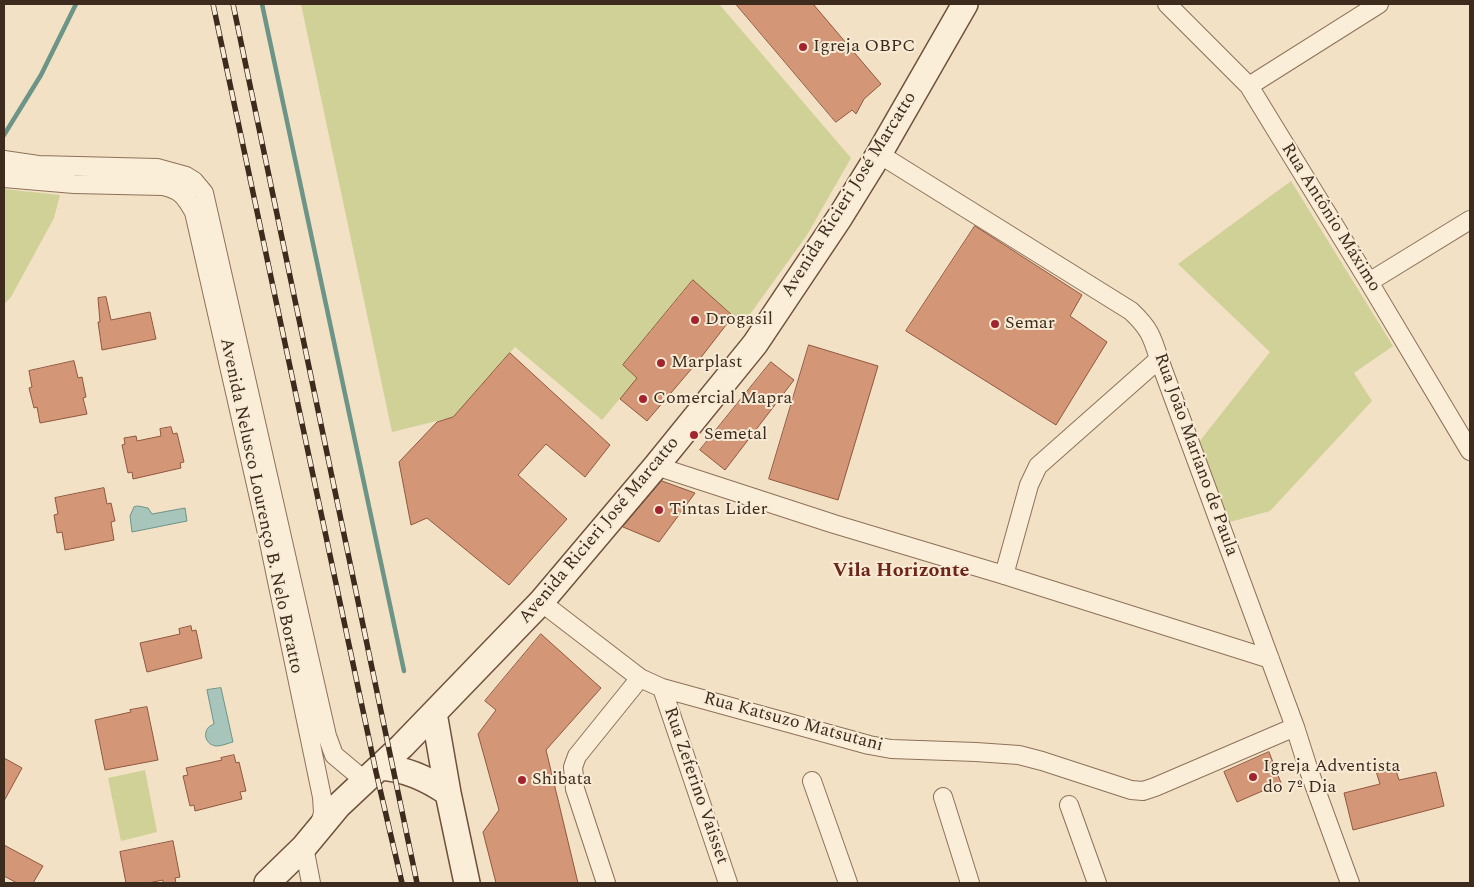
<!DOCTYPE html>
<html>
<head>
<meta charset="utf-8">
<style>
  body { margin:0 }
  #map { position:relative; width:1474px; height:887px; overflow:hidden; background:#f2e1c5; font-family:Spectral,serif }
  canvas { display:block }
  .frame { position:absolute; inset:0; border:5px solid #3d2b1e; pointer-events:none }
</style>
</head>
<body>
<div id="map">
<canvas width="1474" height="887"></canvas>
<div class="frame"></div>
</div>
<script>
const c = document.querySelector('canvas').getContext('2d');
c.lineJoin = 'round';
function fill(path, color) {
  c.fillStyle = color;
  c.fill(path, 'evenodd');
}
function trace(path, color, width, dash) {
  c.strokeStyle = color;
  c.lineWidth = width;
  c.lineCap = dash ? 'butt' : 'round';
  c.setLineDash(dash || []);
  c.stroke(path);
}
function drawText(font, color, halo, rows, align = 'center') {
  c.font = font + ' Spectral,serif';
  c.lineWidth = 4;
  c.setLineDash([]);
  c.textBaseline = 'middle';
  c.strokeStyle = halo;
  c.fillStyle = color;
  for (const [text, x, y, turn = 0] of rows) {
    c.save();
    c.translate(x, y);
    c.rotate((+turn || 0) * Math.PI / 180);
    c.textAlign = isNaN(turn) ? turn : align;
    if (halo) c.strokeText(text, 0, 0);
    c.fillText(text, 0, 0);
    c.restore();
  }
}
fill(new Path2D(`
  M 301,4 L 719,4 L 851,158 L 807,235 L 743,324 L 692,280 L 623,365 L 637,378 L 602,420 L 515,347 L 453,417 L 392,432 Z
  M 1291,181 L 1393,346 L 1354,373 L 1372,401 L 1270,511 L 1230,522 L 1199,442 L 1270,352 L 1178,264 Z
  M 4,189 L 60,195 L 54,218 L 11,297 L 4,304 Z
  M 145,770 L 157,832 L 121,841 L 108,778 Z`), '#cfd197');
const water = new Path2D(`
  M 138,506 L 148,508 L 152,514 L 185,508 L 187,521 L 132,532 L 130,516 L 134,507 Z
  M 221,688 L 233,742 C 228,743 222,746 217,746 C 208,746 202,736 208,728 C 209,726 212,725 214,724 L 207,690 Z`);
fill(water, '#a7c5ba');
trace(water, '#6c9487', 1);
trace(new Path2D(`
  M 262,4 L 404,671
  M 4,135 L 41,75 L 76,4`), '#6c9487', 4.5);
const building = new Path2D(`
  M 736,4 L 813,4 L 881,84 L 864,99 L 856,114 L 852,110 L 836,122 Z
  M 975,226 L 1082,295 L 1070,316 L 1107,342 L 1056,425 L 906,331 Z
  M 693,280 L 733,316 L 699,360 L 647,421 L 620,399 L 637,378 L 623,365 Z
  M 106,297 L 111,320 L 150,312 L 156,339 L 102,350 L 98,322 L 100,322 L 98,298 Z
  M 809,345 L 878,366 L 838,500 L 769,479 Z
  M 510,353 L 610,445 L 585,477 L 546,444 L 518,475 L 567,519 L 509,585 L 427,518 L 411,525 L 399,462 L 437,422 L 453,417 Z
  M 74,361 L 78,378 L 82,377 L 86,397 L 83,398 L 87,414 L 40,423 L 37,407 L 34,408 L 29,388 L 32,387 L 29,371 Z
  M 771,362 L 794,380 L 725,470 L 700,450 Z
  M 171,427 L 173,434 L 177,433 L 184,462 L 180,463 L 181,468 L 133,479 L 132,472 L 128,473 L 122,445 L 125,444 L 124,438 L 136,436 L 137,441 L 161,436 L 160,429 Z
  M 662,481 L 695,493 L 659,542 L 623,527 Z
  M 104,488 L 107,504 L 111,503 L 115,521 L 111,522 L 114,540 L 65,550 L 62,532 L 57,533 L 54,515 L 58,514 L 55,498 Z
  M 191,626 L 192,631 L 196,630 L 202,658 L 147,672 L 140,643 L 180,634 L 179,629 Z
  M 541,634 L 601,688 L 546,750 L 578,883 L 496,883 L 483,832 L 499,810 L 478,734 L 496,710 L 485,701 Z
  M 147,707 L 158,760 L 105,770 L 95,720 L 131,712 L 130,710 Z
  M 1269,752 L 1281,783 L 1237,802 L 1224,772 Z
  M 234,755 L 236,763 L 239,762 L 246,791 L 240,792 L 242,799 L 195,811 L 194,805 L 190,806 L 183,776 L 188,775 L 186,768 L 222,760 L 221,758 Z
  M 4,758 L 22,768 L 4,801 Z
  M 1394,764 L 1399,780 L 1436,772 L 1444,806 L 1353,830 L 1344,793 L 1380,784 L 1375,768 Z
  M 173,841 L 180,877 L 175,878 L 176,883 L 163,883 L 163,880 L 148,883 L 126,883 L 120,852 Z
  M 4,845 L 43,866 L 33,883 L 17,883 L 4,876 Z`);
fill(building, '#d39778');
trace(building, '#90573d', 1);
const street = new Path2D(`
  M 1167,4 L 1249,86 L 1369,282 L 1470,451
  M 1249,86 L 1379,4
  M 879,154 L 1131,311 C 1149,328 1152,336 1159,359 L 1295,727 L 1308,768 L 1350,883
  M 4,160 L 38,165 L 157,168 L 186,176 L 194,181 L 204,193 L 327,736 L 334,755 L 365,781
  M 4,178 L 74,184 L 163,186 C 181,190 185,196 194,212 L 267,533 L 322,797 L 323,813 L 319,827
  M 1369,282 L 1470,220
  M 656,466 L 834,524 L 1004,575 L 1270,659
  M 1004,575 L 1029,485 L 1038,466 L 1159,359
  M 541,602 L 640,678 L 662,688 L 869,745 L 891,749 L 976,752 L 1019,755 L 1042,761 L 1131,790 L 1143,791 L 1155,787 L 1295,727
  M 662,688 L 728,883
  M 812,781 L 848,883
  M 943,797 L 970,883
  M 1069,805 L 1097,883
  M 304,847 L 311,883
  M 606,883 L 575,789 L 573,767 L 577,756 L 640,678`);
const secondary = new Path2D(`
  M 434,713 L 448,793 L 467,883
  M 381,767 C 406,769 428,779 448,793
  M 267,883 L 304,847 L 338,806 L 402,746 L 541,602 L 656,466 L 755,344 L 840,217 L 879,154 L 965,4`);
trace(street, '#8e7159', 20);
trace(secondary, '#70523c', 28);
trace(street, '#fbeed9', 18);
trace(secondary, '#fbeed9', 25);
const rail = new Path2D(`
  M 213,4 L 376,772 L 402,883
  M 233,4 L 417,883`);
trace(rail, '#3d2b1e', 5.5);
trace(rail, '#f8ebd5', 4, [11]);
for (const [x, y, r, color] of [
  [803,47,5,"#a2242e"],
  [695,320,5,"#a2242e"],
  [995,324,5,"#a2242e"],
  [661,363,5,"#a2242e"],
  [643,399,5,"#a2242e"],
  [694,435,5,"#a2242e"],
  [659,510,5,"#a2242e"],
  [1253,777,5,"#a2242e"],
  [522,780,5,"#a2242e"]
]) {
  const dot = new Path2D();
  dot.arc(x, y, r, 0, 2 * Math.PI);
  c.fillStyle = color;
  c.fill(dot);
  trace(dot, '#f8ebd5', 2);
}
drawText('18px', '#3d2b1e', '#f8ebd5', [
  ["Igreja OBPC",813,47],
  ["Drogasil",705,320],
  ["Semar",1005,324],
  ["Marplast",671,363],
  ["Comercial Mapra",653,399],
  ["Semetal",704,435],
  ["Tintas Lider",669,510],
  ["Igreja Adventista",1263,767],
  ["do 7º Dia",1263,788],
  ["Shibata",532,780]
], 'left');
drawText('18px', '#3d2b1e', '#f8ebd5', [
  ["Avenida Ricieri José Marcatto",850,195,-58],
  ["Rua Antônio Máximo",1330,218,58],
  ["Rua João Mariano de Paula",1195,455,70],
  ["Avenida Nelusco Lourenço B. Nelo Boratto",260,506,78],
  ["Avenida Ricieri José Marcatto",600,531,-50],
  ["Rua Katsuzo Matsutani",793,723,15],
  ["Rua Zeferino Vaisset",695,786,71]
]);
drawText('bold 20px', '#6d251a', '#f8ebd5', [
  ["Vila Horizonte",901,572]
]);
</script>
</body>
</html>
